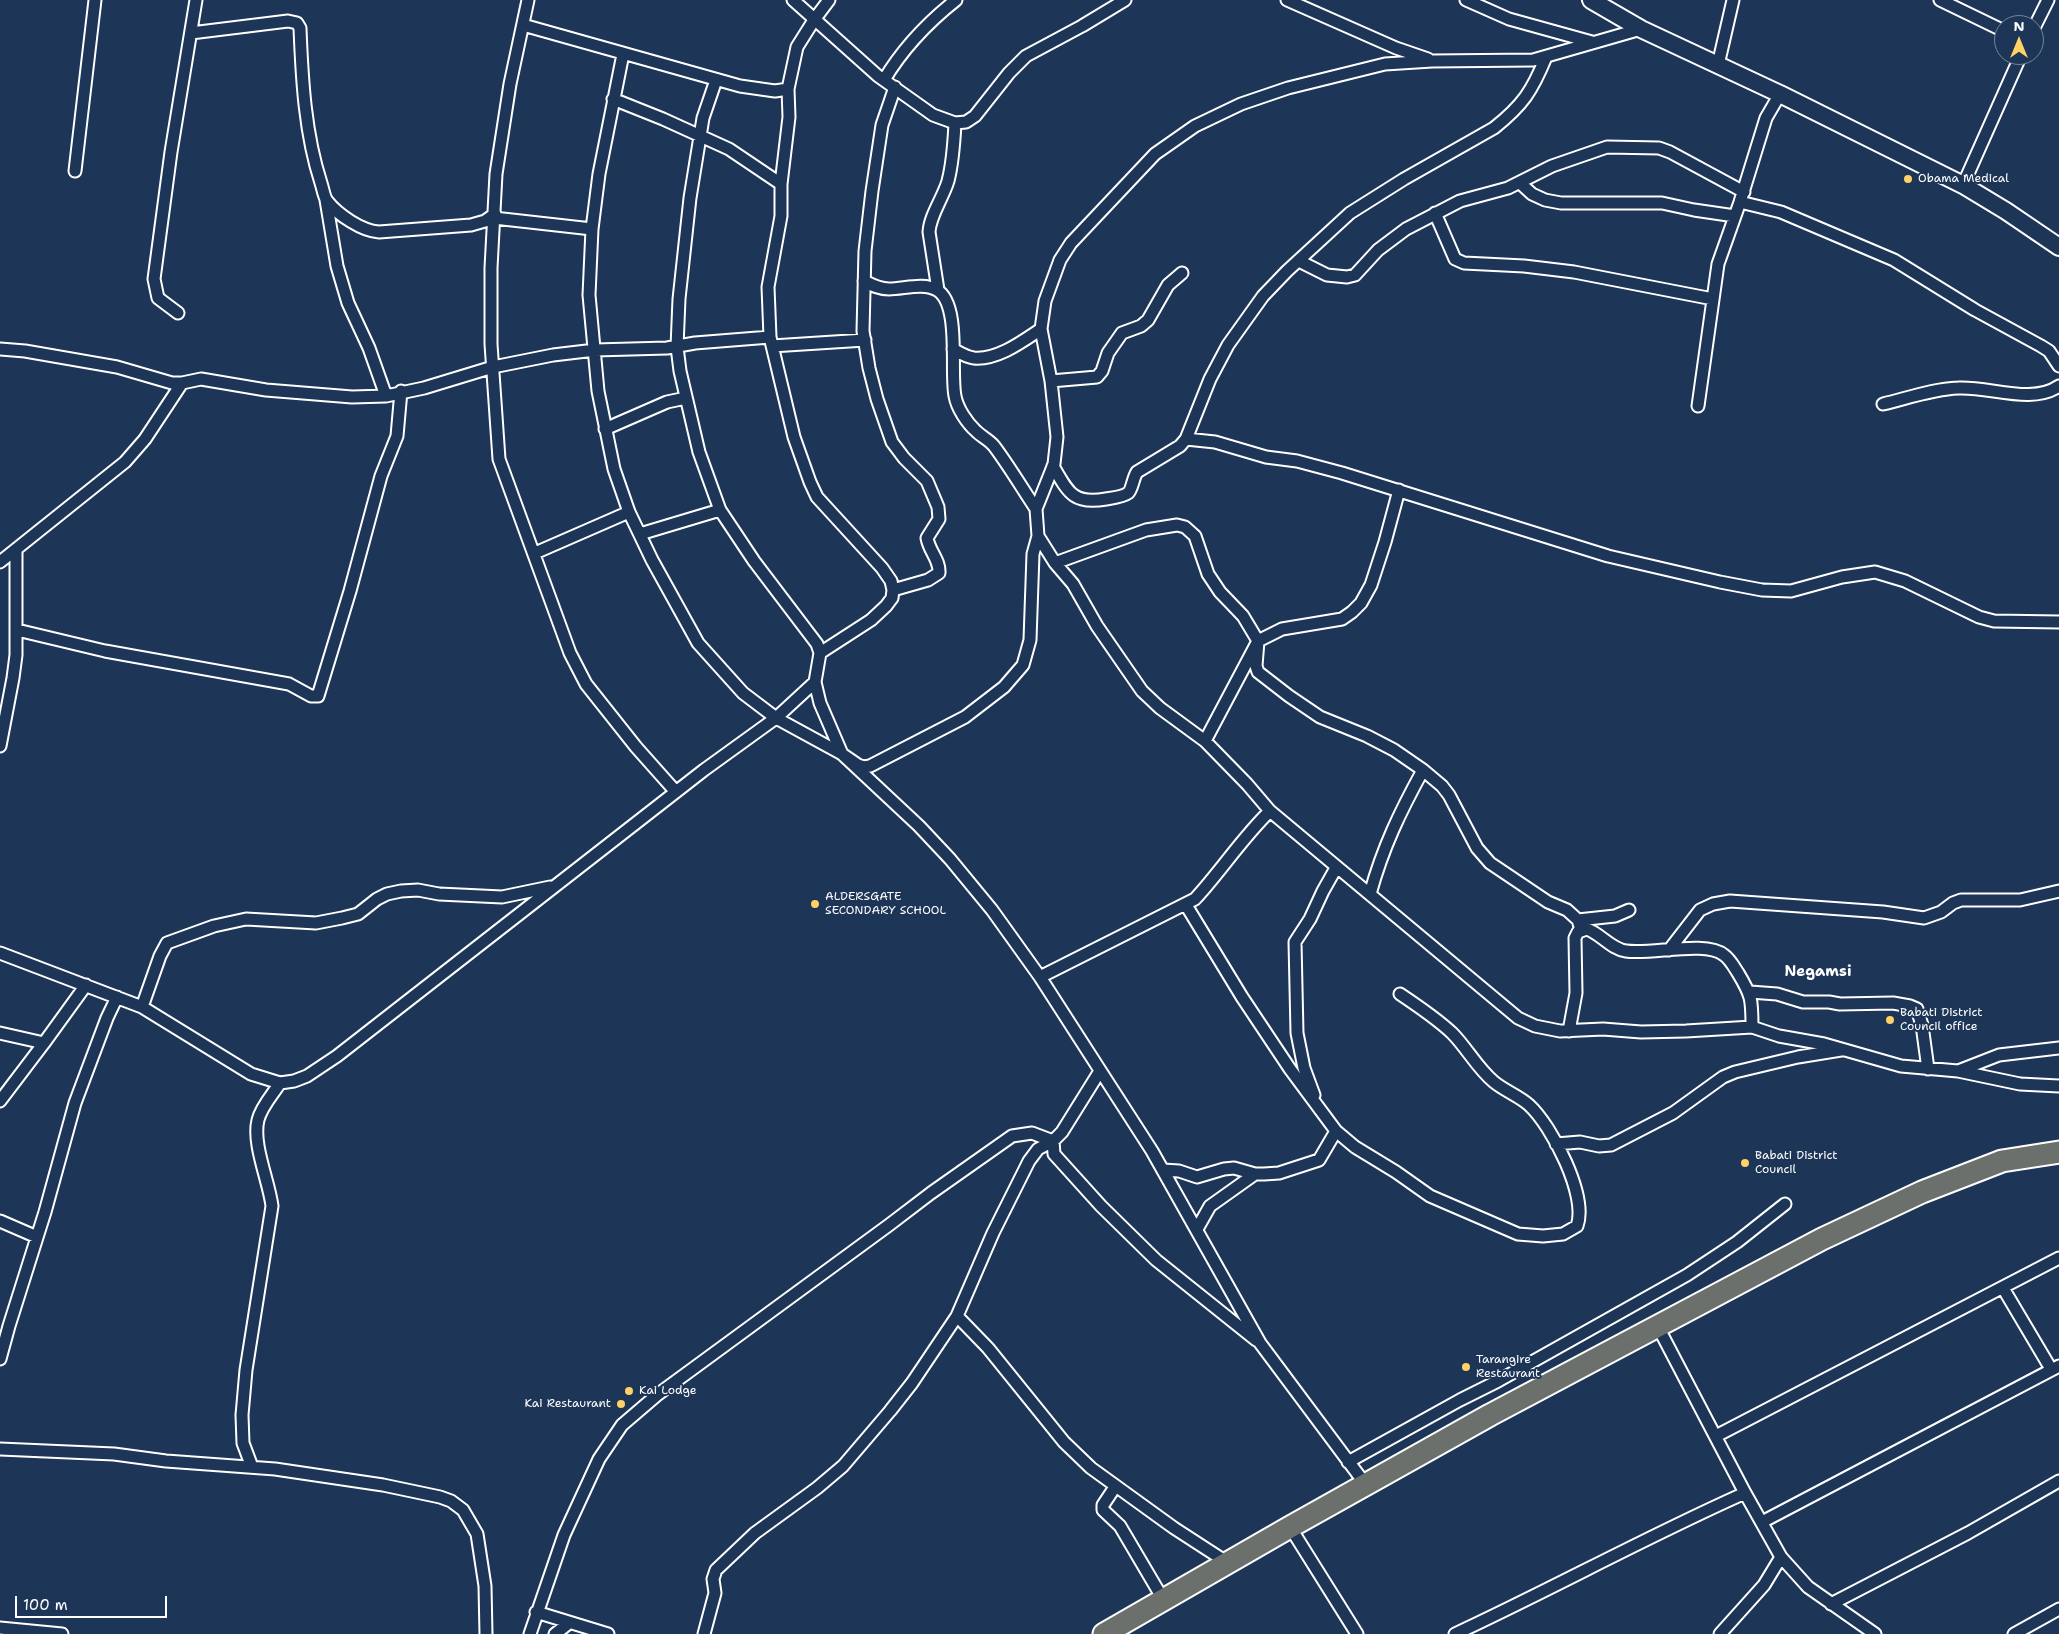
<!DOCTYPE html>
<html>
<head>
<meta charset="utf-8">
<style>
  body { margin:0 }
  #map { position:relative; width:2059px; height:1634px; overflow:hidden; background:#1d3557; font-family:"Shantell Sans",sans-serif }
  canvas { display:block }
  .north { position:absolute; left:1994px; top:15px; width:50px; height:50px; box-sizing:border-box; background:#1d3557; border:1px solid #77869a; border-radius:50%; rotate:0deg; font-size:14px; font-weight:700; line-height:20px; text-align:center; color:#fff }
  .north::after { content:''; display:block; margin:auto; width:18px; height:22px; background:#ffd166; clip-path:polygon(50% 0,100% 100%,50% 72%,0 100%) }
  .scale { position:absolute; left:15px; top:1596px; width:152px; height:22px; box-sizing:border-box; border:2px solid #fff; border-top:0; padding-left:6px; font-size:15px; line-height:18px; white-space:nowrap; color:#fff; -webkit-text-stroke:4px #1d3557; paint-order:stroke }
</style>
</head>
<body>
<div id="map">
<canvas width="2059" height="1634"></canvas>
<div class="north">N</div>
<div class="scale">100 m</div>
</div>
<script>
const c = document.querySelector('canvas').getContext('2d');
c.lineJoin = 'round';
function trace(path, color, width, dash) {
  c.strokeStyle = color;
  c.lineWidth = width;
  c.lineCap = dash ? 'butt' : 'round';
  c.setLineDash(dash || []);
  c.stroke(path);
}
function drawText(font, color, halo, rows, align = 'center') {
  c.font = font + ' "Shantell Sans",sans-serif';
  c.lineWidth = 4;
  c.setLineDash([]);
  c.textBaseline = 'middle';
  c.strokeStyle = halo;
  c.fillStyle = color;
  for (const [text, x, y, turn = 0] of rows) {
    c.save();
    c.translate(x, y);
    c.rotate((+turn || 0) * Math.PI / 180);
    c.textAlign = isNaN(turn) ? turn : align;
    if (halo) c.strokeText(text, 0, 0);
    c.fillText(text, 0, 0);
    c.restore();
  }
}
const street = new Path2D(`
  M 528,0 L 510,84 L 496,174 L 491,268 L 491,344 L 499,459 L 570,653 L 586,684 L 636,747 L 676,792
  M 793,0 L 878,76 L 933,115 L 955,123 L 966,122 L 975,116 L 1009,73 L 1026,56 L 1082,26 L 1125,0
  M 1287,0 L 1396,48 L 1428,59
  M 1466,0 L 1509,19 L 1592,42
  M 1940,0 L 2004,31
  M 523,25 L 740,86 L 775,91 L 788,89
  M 2034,28 L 2048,0
  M 1641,29 L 1533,60 L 1432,61 L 1385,64 L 1288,88 L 1241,104 L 1195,126 L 1155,154 L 1071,243 L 1060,260 L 1045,301 L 1041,329 L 1051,381 L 1057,437 L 1054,464 L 1036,509 L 1038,536 L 1055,563 L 1073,584 L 1097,626 L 1142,691 L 1160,708 L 1205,741 L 1247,784 L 1270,811 L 1518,1018 L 1535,1026 L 1560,1031 L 1603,1029 L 1641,1032 L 1686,1031 L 1752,1027 L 1779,1036 L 1824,1044 L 1901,1066 L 1958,1071 L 2020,1084 L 2059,1086
  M 191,33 L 288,21 L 297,23 L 300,28 C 302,80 305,134 321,183 C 323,189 324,197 327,201 C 338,215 362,231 379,232 L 471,225 L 485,221 L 495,214
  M 623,54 L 599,174 L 592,229 L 589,295 L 598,391 L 614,469 L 629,512 L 652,560 L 698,643 L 743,693 L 776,718 L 842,754 L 858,765 L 864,767 L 870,766 L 965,717 L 1004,687 L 1023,665 L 1030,640 L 1033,554 L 1038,536
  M 1718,65 L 1733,0
  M 716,80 L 703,118 L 690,198 L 679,299 L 677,347 L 680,371 L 699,452 L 720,510 L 754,561 L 817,644 L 820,653 L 815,682 L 820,703 L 842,754 L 919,826 L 950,859 L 992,910 L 1040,977 L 1152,1151 L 1260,1343 L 1366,1485
  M 884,80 C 903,48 927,23 956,0
  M 613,99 L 663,119 L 729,149 L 781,184
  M 75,171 L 95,0
  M 1520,183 L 1532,194 L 1545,200 L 1561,203 L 1662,203 L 1694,210 L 1735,216
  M 1963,185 L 2021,55
  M 326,200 L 337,266 L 348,303 L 369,348 L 386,396
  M 1740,202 L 1781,212 L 1894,260 L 1975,310 L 2041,346 L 2049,351 L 2059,366
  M 1435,213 L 1455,259 L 1464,263 L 1524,266 L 1574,272 L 1713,299
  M 494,218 L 592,229
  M 1299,261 L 1327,275 L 1347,277 L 1355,275 L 1378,250 L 1406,229 L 1460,201 L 1508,188 L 1552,166 L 1607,147 L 1659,148 L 1670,152 L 1744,192
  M 864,281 C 872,285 879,289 889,289 C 904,289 923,282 937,290 C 961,304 950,372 955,396 C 957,408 967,423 976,431 C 982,437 989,440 994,446 C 1009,466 1022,488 1036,509
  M 938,290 L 929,232 C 930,215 943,198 948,181 C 953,162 954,143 955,123
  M 178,313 L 158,298 L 154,279 L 171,152 L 196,0
  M 772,346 L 865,340
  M 0,349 L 25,351 L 117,367 L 172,383 L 182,383 L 201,379 L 266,390 L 352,397 L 386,396 L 424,388 L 493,367 L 553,355 L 595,350 L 667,348 L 695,343 L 770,337
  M 953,349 C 960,353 966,357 974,358 C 998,360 1023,341 1041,329
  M 1051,381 L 1097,377 L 1102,371 L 1108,353 L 1122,333 L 1141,326 L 1148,320 L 1168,285 L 1182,273
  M 1883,404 C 1908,398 1933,389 1958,388 C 1989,386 2032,405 2059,386
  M 1698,406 L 1718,264 L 1740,202 L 1766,118 L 1780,94
  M 605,429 L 667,402 L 686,398
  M 1186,439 L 1215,442 L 1266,457 L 1297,461 L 1342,473 L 1608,556 L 1720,582 L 1762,590 L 1791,591 L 1842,577 L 1875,572 L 1905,581 L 1979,617 L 1994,621 L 2059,622
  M 1053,466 C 1068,492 1073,505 1106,499 C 1112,498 1123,497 1128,493 C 1132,490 1133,478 1137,472 L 1180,446 L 1186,439 L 1210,379 L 1228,345 L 1263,296 L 1287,271 L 1350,213 L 1404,179 L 1494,128 C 1523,105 1532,91 1546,57
  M 640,534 L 720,510
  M 535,553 L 629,512
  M 0,562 L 125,462 L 145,439 L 182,383
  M 1055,563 L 1146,530 L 1177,525 L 1185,527 L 1195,536 L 1208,574 L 1220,592 L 1243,616 L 1258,641 L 1256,666 L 1258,672 L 1289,696 L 1320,717 L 1367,736 L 1394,750 L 1423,770 L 1442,786 L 1449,795 L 1477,848 L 1490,863 L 1548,902 L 1567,910 L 1578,920 L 1581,930
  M 893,590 L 928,580 L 939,573 C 940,560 929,551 927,538 L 939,519 L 938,507 L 927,481 L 904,458 L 892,442 L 877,399 L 869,368 L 863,331 L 865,251 L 872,191 L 882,125 L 895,87
  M 17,630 L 105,651 L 289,684 L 311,696 L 318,696 L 350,591 L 381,476 L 397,436 L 401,391
  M 820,653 L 871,620 L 886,606 L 892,598 L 893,590 L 891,581 L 882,568 L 817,497 L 810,482 L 794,437 L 770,337 L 768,287 L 781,216 L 781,184 L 789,117 L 788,89 L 797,47 L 814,20 L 829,0
  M 1205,741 L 1258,641 L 1282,629 L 1342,619 L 1352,612 L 1361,603 L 1371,585 L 1385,542 L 1399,490
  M 0,746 L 13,678 L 16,655 L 16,550
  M 1370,894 C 1383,847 1400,812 1423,770
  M 1186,905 L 1242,997 L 1290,1069 L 1336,1131 L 1355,1147 L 1396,1172 L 1430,1196 L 1518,1234 L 1543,1236 L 1563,1234 L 1577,1226 C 1588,1196 1552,1126 1529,1105 C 1519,1096 1505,1091 1494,1082 C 1477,1068 1467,1048 1452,1033 C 1436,1018 1418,1006 1400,994
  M 1578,920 L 1615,916 L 1629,910
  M 1669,950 L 1700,910 L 1713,904 L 1730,901 L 1883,912 L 1924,918 L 1941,912 L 1953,903 L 1961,900 L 2020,900 L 2059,891
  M 0,953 L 142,1007 L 251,1074 L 280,1083 L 294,1081 L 307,1076 L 337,1056 L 704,770 L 776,718 L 815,682
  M 1040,977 L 1195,899 C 1221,871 1242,838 1270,811
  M 1750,992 L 1777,994 L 1803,1002 L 1829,1002 L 1840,1004 L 1893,1003 L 1910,1006 L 1917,1009 L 1922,1025 L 1928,1069
  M 142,1007 L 160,956 L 167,943 L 214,926 L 246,919 L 316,923 L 342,918 L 358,914 L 377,899 L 387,894 L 401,891 L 418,890 L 439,894 L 502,897 L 550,887
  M 1569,1031 L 1576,993 L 1575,938 L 1578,932 L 1587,929 C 1601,934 1611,949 1626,951 C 1651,955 1706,940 1724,955 C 1730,959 1734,967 1738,973 C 1752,996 1752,1000 1752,1027
  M 0,1033 L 44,1043
  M 1958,1071 L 1999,1055 L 2059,1048
  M 1314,1095 L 1304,1068 L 1297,1033 L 1295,942 L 1310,919 L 1323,891 L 1336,868
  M 0,1101 L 44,1043 L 86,985
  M 1053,1141 L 1054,1154 L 1101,1206 L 1156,1260 L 1256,1340
  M 1556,1144 L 1580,1142 L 1599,1146 L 1611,1145 L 1673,1113 L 1723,1077 L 1735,1072 L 1798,1057 L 1841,1050
  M 1163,1170 L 1179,1171 L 1197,1177 L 1224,1169 L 1234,1168 L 1255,1174 L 1264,1174 L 1279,1173 L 1319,1160 L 1336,1131
  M 0,1221 L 37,1237
  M 1197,1229 L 1210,1206 L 1255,1174
  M 2003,1288 L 2051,1369
  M 957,1316 L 988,1348 L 1064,1442 L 1091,1468 L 1174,1528 L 1228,1563
  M 1658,1327 L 1745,1493 L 1781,1557 L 1808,1587 L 1875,1634
  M 0,1359 L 9,1326 L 45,1212 L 75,1103 L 107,1018 L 117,997
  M 1716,1436 L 2059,1258
  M 0,1449 L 114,1454 L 166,1461 L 275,1469 L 383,1485 L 440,1497 L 451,1501 L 463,1510 L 477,1534 L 485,1586 L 486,1634
  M 1348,1462 L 1460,1400 L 1498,1381 L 1687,1275 L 1737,1242 L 1785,1204
  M 252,1467 L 243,1443 L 242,1415 L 246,1370 L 272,1206 C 269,1181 252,1144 258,1120 C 261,1107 273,1094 280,1083
  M 1115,1487 L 1103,1505 L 1103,1510 L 1120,1526 L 1163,1599
  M 1762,1522 L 2059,1366
  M 1290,1527 L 1357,1634
  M 1831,1604 L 1968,1533 L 2059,1481
  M 536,1612 L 608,1634
  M 0,1628 L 62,1634
  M 530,1634 L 564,1535 L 599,1459 L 622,1425 L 657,1395 L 889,1225 L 931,1193 L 1012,1136 L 1032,1133 L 1053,1141 L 1062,1132 L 1100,1071
  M 555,1634 L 569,1623
  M 704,1634 L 715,1593 L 713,1579 L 716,1570 L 755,1533 L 817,1488 L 843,1466 L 890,1411 L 912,1383 L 957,1316 L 993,1233 L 1029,1161 L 1038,1149 L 1053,1141
  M 1455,1634 C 1552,1589 1646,1537 1745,1493
  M 1720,1634 L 1764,1585 L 1781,1557
  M 2014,1634 L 2059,1609`);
const secondary = new Path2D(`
  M 1591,0 L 1641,29 L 1780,94 L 1963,185 L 2006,211 L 2059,247`);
const highway = new Path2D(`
  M 1104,1634 L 1290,1527 L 1490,1415 L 1822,1239 L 1922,1192 L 2002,1161 L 2059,1152`);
trace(street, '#fff', 15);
trace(secondary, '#fff', 20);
trace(highway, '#fff', 25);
trace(street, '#1d3557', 11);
trace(secondary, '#1d3557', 16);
trace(highway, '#6b706d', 21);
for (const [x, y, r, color] of [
  [1908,179,5,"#ffd166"],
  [815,904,5,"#ffd166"],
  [1890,1020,5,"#ffd166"],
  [1745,1163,5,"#ffd166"],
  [1466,1367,5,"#ffd166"],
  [629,1391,5,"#ffd166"],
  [621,1404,5,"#ffd166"]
]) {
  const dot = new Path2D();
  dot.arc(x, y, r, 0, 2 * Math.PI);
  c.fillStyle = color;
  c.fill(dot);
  trace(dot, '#1d3557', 2);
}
drawText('12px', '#fff', '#1d3557', [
  ["Obama Medical",1918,179],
  ["ALDERSGATE",825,897],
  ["SECONDARY SCHOOL",825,911],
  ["Babati District",1900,1013],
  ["Council office",1900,1027],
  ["Babati District",1755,1156],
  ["Council",1755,1170],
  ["Tarangire",1476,1360],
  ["Restaurant",1476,1374],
  ["Kai Lodge",639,1391],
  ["Kai Restaurant",611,1404,"right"]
], 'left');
drawText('bold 15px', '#fff', '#1d3557', [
  ["Negamsi",1818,972]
]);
</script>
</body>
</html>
